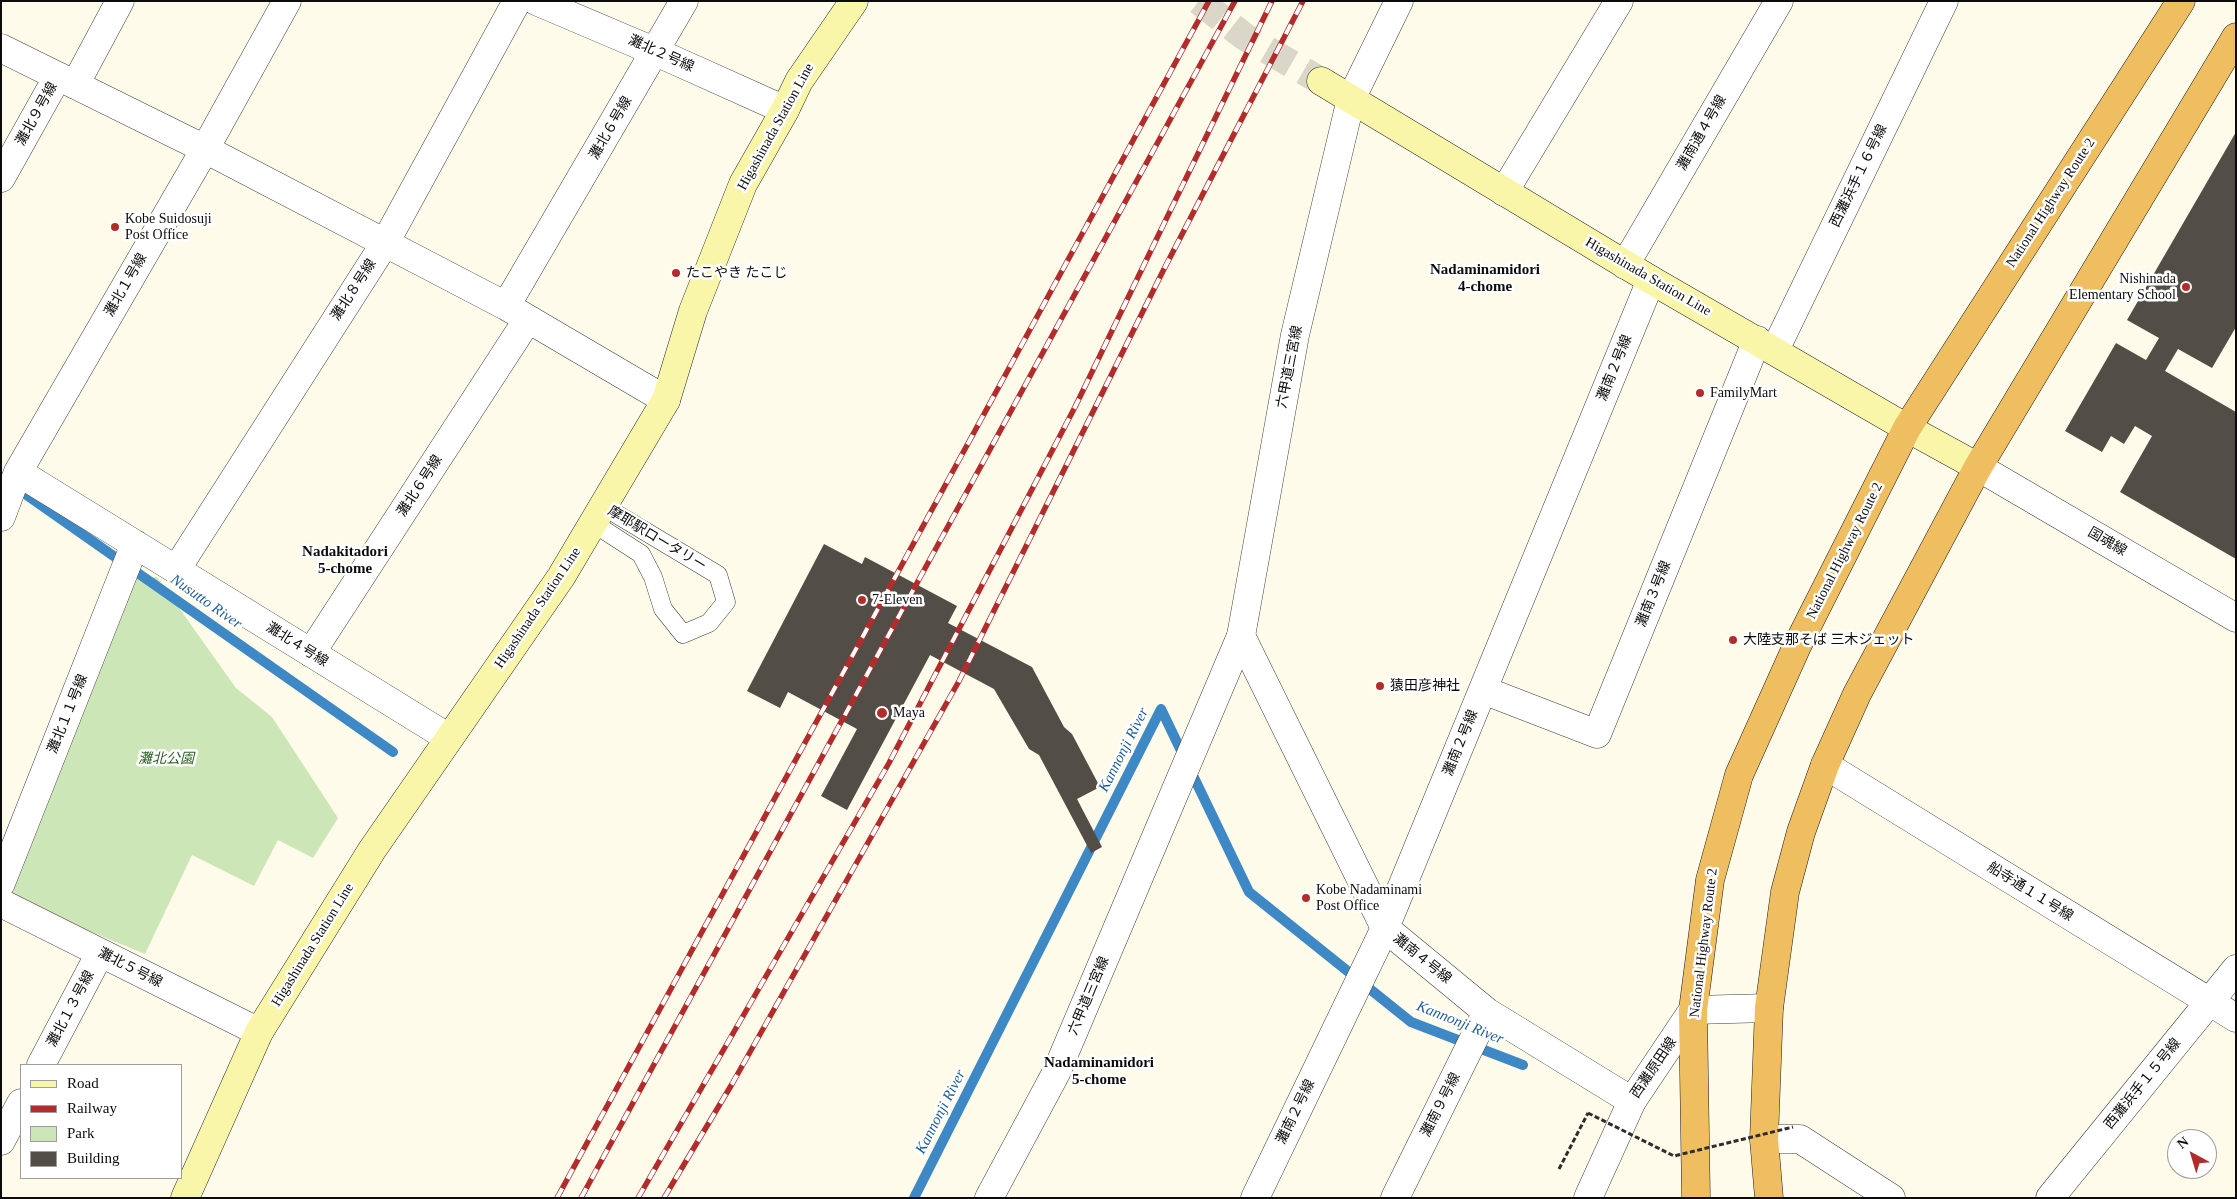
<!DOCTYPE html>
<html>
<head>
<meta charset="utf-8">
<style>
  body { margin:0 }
  #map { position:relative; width:2237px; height:1199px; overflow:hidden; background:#fefbea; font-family:"Times New Roman",serif }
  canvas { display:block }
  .frame { position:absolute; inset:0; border:2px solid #0b0b0b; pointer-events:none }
  .legend { position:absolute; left:20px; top:1064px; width:162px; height:115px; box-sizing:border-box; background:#fff; border:1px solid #9d9d9d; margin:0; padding:6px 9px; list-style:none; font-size:15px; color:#0b0b0b }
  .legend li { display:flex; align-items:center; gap:10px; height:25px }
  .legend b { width:25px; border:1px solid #9d9d9d }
  .north { position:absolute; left:2167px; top:1129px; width:50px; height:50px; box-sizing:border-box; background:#fff; border:1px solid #9d9d9d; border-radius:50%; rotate:321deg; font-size:14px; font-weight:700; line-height:20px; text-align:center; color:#0b0b0b }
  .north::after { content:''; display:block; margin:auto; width:18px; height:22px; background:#b32c2c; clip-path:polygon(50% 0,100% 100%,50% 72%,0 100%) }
</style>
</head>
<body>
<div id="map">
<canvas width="2237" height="1199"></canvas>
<div class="frame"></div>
<ul class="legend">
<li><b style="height:6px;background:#faf6a9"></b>Road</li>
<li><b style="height:6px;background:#b32c2c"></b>Railway</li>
<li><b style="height:14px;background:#cde6b7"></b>Park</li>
<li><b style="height:14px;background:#534d48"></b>Building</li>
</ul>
<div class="north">N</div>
</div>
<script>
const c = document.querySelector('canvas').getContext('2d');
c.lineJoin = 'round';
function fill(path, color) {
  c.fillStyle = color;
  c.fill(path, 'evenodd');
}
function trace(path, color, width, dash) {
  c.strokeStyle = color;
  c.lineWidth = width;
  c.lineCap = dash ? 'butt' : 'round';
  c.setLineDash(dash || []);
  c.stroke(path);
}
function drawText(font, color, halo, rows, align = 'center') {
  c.font = font + ' "Times New Roman","Noto Sans JP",serif';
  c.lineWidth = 5;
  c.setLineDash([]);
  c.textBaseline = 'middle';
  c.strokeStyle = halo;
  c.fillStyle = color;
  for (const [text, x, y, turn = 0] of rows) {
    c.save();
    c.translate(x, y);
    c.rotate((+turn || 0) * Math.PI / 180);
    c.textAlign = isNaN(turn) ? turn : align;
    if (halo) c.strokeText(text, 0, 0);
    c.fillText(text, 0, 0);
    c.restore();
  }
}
fill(new Path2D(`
  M 157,577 L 236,688 L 272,717 L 338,818 L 313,858 L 278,840 L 254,886 L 192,855 L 145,954 L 4,896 L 133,578 Z`), '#cde6b7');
trace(new Path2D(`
  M 1,477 L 393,752
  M 1161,709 L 1249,892 L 1411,1022 L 1523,1065
  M 914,1198 L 1161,709`), '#3d88c5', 10);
fill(new Path2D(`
  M 2236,132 L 2236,327 L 2212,368 L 2178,349 L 2165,371 L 2236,412 L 2236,559 L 2120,492 L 2152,436 L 2135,426 L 2124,444 L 2111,436 L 2102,452 L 2065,431 L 2116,343 L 2146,360 L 2159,338 L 2127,320 Z
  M 824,544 L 862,564 L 865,557 L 957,606 L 948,623 L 1032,667 L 1064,727 L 1072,734 L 1100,787 L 1077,799 L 1102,847 L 1091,853 L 1039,755 L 1029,749 L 994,689 L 930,655 L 847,810 L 821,796 L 857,729 L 788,692 L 780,708 L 747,691 Z`), '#534d48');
trace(new Path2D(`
  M 1199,1 L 1245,37 L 1321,81`), '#dad7c9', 28, [28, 14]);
const service = new Path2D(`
  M 593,523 L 641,554 L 653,577 L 663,609 L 683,634 L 709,623 L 726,602 L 718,575 L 603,506`);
const minor = new Path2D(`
  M 536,1 L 656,52 L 785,110
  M 1,48 L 205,149 L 506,306 L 666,400
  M 75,85 L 120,1
  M 1,178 L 58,76
  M 1504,192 L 1619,1
  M 1625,265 L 1779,1
  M 506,306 L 684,1
  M 1775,350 L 1944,1
  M 18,472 L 449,738
  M 1,517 L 18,472 L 205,149 L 287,1
  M 176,570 L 385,243 L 517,1
  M 1241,636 L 1385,928 L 1487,1012 L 1632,1101
  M 311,653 L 528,319
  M 1483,690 L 1597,734 L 1757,340
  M 1825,765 L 2236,1018
  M 1,883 L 135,544
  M 1,903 L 259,1032
  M 41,1065 L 100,953
  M 1764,1139 L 1800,1139 L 1891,1198
  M 1,1141 L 21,1103
  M 1255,1198 L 1385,928 L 1651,280
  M 1395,1198 L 1487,1012
  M 2050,1198 L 2236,969`);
const tertiary = new Path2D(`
  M 1978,467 L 2236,618
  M 989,1198 L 1056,1073 L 1241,636 L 1295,335 L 1351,99 L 1399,1
  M 1588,1198 L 1632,1101 L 1693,1010 L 1769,1008`);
const secondary = new Path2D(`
  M 1321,81 L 1651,280 L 1907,428 L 1978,467
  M 185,1198 L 259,1032 L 372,850 L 561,577 L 666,400 L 693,311 L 743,184 L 785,110 L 799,81 L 854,1`);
const trunk = new Path2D(`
  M 1696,1198 L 1693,1010 L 1710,880 L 1739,775 L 1797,646 L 1907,428 L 2181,1
  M 1769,1198 L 1764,1139 L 1769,1008 L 1785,892 L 1801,832 L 1825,765 L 1857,694 L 1978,467 L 2236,37`);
trace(service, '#3e3e3e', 19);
trace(minor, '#3e3e3e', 29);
trace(tertiary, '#3e3e3e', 29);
trace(secondary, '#2d2d2d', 29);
trace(trunk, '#1c1c1c', 29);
trace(new Path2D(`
  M 1559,1169 L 1588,1113`), '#2d2d2d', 3, [5, 2.5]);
trace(service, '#fff', 18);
trace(minor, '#fff', 28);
trace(tertiary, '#fff', 28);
trace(secondary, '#faf6a9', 28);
trace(trunk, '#eebe60', 28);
const rail = new Path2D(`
  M 557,1198 L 1209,1
  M 581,1198 L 1235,1
  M 638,1198 L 889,763 L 1075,407 L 1272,1
  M 664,1198 L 732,1084 L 959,681 L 1163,271 L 1303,1`);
trace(rail, '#b32c2c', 5.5);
trace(rail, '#fff', 4, [11]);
trace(new Path2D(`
  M 1588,1113 L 1674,1156 L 1793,1127`), '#2d2d2d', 3, [5, 2.5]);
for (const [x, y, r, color] of [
  [115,227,5,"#b32c2c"],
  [676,273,5,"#b32c2c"],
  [2186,287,5,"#b32c2c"],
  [1700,393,5,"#b32c2c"],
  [862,600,5,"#b32c2c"],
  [1733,640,5,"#b32c2c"],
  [1380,686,5,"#b32c2c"],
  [882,713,6,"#b32c2c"],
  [1306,898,5,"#b32c2c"]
]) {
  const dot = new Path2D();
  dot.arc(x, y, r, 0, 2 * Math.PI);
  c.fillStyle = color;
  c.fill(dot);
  trace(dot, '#fff', 2);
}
drawText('14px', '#0b0b0b', '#fff', [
  ["灘北２号線",661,54,24],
  ["灘北９号線",37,114,-61],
  ["Higashinada Station Line",776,127,-61],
  ["灘北６号線",611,128,-60],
  ["灘南通４号線",1702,133,-60],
  ["西灘浜手１６号線",1859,176,-64],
  ["National Highway Route 2",2051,203,-57],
  ["Higashinada Station Line",1648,277,30],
  ["灘北１号線",126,285,-60],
  ["灘北８号線",354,290,-57],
  ["六甲道三宮線",1290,367,-79],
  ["灘南２号線",1615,368,-68],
  ["灘北６号線",420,486,-57],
  ["摩耶駅ロータリー",657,539,31],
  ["国魂線",2107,542,30],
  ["National Highway Route 2",1845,551,-63],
  ["灘南３号線",1654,594,-68],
  ["Higashinada Station Line",538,608,-56],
  ["灘北４号線",297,645,32],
  ["灘北１１号線",68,714,-68],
  ["灘南２号線",1461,743,-68],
  ["船寺通１１号線",2030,892,32],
  ["National Highway Route 2",1704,943,-83],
  ["Higashinada Station Line",313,945,-58],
  ["灘南４号線",1422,959,39],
  ["灘北５号線",130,968,27],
  ["六甲道三宮線",1089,996,-67],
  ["灘北１３号線",71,1009,-62],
  ["西灘原田線",1654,1068,-56],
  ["西灘浜手１５号線",2143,1084,-51],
  ["灘南９号線",1441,1105,-63],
  ["灘南２号線",1296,1112,-64]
]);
drawText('14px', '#0b0b0b', '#fff', [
  ["Kobe Suidosuji",125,219],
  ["Post Office",125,235],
  ["たこやき たこじ",686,273],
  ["Nishinada",2176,279,"right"],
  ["Elementary School",2176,295,"right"],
  ["FamilyMart",1710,393],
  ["7-Eleven",872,600],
  ["大陸支那そば 三木ジェット",1743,640],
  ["猿田彦神社",1390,686],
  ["Maya",893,713],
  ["Kobe Nadaminami",1316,890],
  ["Post Office",1316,906]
], 'left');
drawText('italic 14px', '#2a5e20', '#fff', [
  ["灘北公園",166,759]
]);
drawText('bold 15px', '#0b0b0b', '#fff', [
  ["Nadaminamidori",1485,270],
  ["4-chome",1485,287],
  ["Nadakitadori",345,552],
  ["5-chome",345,569],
  ["Nadaminamidori",1099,1063],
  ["5-chome",1099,1080]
]);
drawText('italic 15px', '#1c5a95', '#fff', [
  ["Nusutto River",206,602,35],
  ["Kannonji River",1124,750,-63],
  ["Kannonji River",1460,1023,22],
  ["Kannonji River",941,1112,-63]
]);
</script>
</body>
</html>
